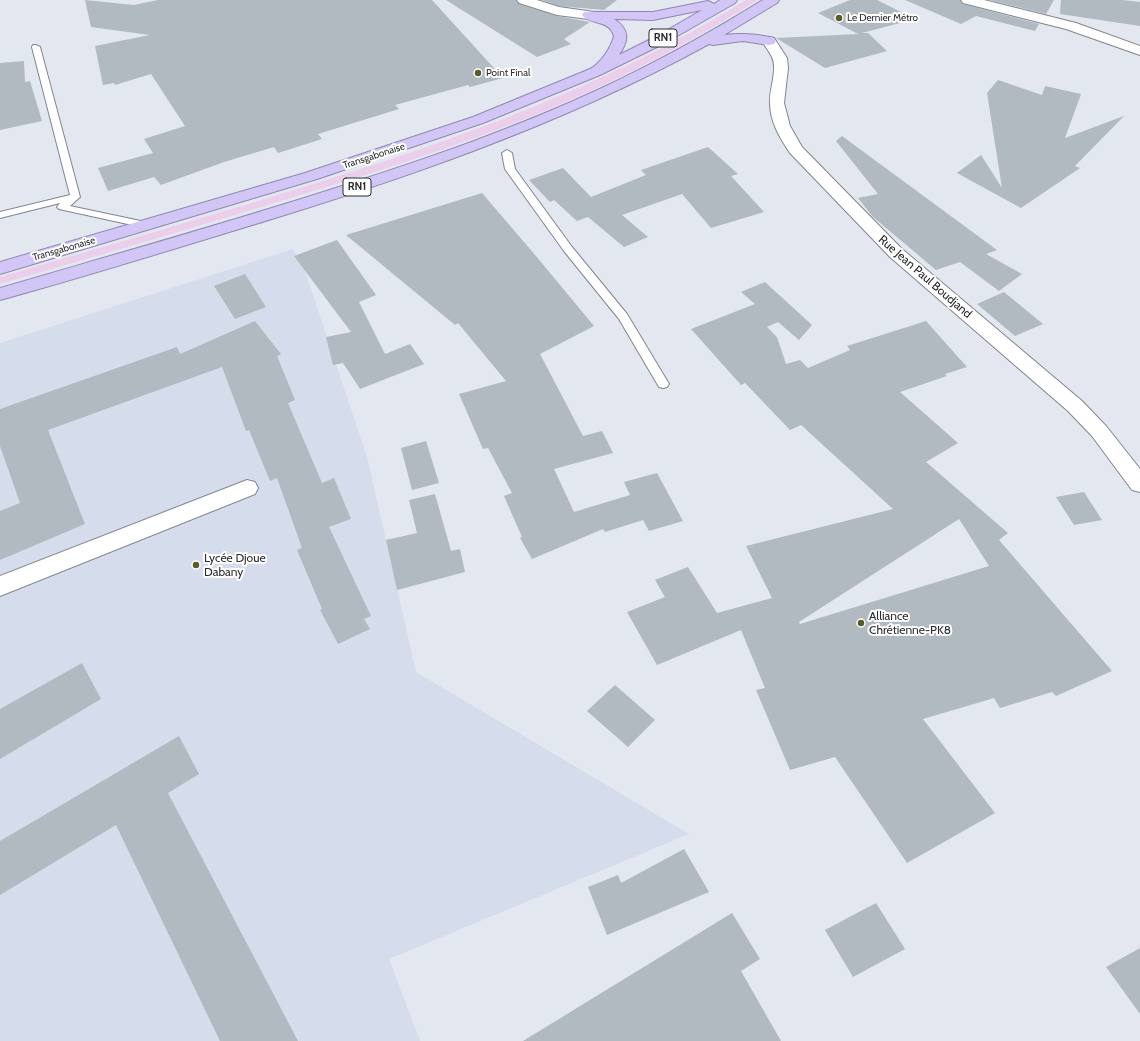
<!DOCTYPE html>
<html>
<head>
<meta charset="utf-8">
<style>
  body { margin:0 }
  canvas { display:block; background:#e2e7f0 }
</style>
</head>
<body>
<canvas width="1140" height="1041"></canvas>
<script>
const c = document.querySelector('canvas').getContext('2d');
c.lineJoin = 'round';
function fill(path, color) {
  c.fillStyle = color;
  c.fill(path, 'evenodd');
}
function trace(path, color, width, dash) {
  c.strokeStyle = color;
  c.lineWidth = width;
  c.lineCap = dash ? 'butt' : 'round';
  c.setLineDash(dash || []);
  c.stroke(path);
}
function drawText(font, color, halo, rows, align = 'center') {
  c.font = font + ' Cabin,sans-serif';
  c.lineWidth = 4;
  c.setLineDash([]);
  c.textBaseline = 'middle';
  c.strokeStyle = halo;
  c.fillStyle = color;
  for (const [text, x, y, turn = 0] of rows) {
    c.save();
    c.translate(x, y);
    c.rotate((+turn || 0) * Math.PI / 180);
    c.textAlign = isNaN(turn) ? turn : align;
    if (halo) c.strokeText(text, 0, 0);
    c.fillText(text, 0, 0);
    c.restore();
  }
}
fill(new Path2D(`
  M 293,249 L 304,268 L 367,457 L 416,672 L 689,834 L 389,959 L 420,1041 L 0,1041 L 0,343 Z`), '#d5dded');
fill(new Path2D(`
  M 746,0 L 758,0 C 692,41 623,78 552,108 C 456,148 357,178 258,208 C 172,234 86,259 0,284 L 0,277 C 86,252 172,227 258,201 C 427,150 595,94 746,0 Z`), '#ebceeb');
fill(new Path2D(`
  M 85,0 L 134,5 L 158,0 L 432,0 L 503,78 L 470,87 L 468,85 L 395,105 L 399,109 L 318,134 L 322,139 L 278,153 L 274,147 L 224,162 L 161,185 L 154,177 L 108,191 L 98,168 L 153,153 L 144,139 L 185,126 L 151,74 L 115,85 L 114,83 L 103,85 L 95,46 L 150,35 L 91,27 Z
  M 446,0 L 516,0 L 519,4 L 557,16 L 590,22 L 564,39 L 571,44 L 537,57 Z
  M 542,0 L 617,0 L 604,10 L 559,6 Z
  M 850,0 L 877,0 L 915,19 L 862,33 L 868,33 L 887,51 L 825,68 L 776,38 L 858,34 L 818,13 Z
  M 905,0 L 960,0 L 963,4 L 1039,24 L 1035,31 L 976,16 L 961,24 Z
  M 990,0 L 1054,0 L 1046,14 Z
  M 1061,0 L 1123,0 L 1140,2 L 1140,26 L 1060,14 Z
  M 24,61 L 25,82 L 30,81 L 42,121 L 0,130 L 0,63 Z
  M 998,80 L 1042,95 L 1045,86 L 1081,94 L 1065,138 L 1124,116 L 1075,166 L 1080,168 L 1021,208 L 957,173 L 981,155 L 1002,188 L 987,93 Z
  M 842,136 L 997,250 L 986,254 L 1022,274 L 999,291 L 960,262 L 936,270 L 873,217 L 858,198 L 878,194 L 836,141 Z
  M 708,147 L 738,174 L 731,176 L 764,212 L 711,228 L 682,194 L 622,215 L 648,237 L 624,247 L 588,217 L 577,221 L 554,200 L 550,202 L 529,180 L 563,168 L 591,197 L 646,175 L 641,170 Z
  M 482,193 L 536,256 L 594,326 L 540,354 L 583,436 L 602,431 L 613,453 L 554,469 L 574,512 L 630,495 L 624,482 L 657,473 L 683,521 L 649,531 L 643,520 L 605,532 L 603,529 L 532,559 L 520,538 L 522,537 L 504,496 L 512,493 L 488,448 L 483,449 L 459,394 L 506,381 L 458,323 L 455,325 L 346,235 Z
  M 337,240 L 376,295 L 359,302 L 385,354 L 410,344 L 424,364 L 360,389 L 343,363 L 333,365 L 326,337 L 351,332 L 294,256 Z
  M 245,274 L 266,307 L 235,319 L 214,286 Z
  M 765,282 L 812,325 L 799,340 L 778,322 L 767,327 L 777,337 L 786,364 L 800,360 L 808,368 L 850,350 L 847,346 L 926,321 L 967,367 L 945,374 L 947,376 L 900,392 L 958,443 L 926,462 L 1008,533 L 999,540 L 1112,671 L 1056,696 L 1052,692 L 1000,708 L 994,698 L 923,719 L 995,813 L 907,863 L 835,757 L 790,770 L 756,690 L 765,688 L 741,630 L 657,665 L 627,612 L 665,597 L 655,580 L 688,567 L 717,613 L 772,598 L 746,546 L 893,509 L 801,425 L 790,430 L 745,383 L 741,385 L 691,329 L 755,304 L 741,292 ZM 959,519 L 989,566 L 800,624 L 799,622 Z
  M 1004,292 L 1043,324 L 1015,336 L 977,304 Z
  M 255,321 L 281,354 L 277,356 L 295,400 L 288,403 L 322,483 L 334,478 L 351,519 L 329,527 L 371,616 L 364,619 L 370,629 L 338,644 L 320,610 L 322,609 L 297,550 L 302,548 L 277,478 L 270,481 L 249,430 L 246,431 L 222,367 L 48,430 L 85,524 L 0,560 L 0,511 L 20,503 L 0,446 L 0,409 L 177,347 L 180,354 Z
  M 426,441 L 439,483 L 412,490 L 401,448 Z
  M 1084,492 L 1102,520 L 1074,525 L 1056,497 Z
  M 435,494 L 451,551 L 460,549 L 465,572 L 397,590 L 386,540 L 417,533 L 409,500 Z
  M 82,663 L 101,699 L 0,759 L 0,709 Z
  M 615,685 L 655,720 L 628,747 L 587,711 Z
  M 179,736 L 199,774 L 168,793 L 298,1041 L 220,1041 L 116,825 L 0,895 L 0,841 Z
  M 684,849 L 709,892 L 607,935 L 588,887 L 618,875 L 621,883 Z
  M 876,903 L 905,949 L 853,977 L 825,930 Z
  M 732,913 L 760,959 L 741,971 L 781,1041 L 523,1041 Z
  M 1140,948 L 1140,1014 L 1106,967 Z`), '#b0bac0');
const service = new Path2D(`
  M 33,45 L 36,45 L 40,47 L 80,197 L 70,206 L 150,223 L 151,225 L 150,227 L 146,228 L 59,209 L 57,207 L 60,203 L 0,218 L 0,212 L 70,195 L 32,47 Z
  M 507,150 L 512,153 L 515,169 L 572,247 L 627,314 L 669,384 L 667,387 L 663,388 L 659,387 L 619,319 L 564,251 L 505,169 L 502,153 Z`);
const minor = new Path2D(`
  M 517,0 L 537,0 L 559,7 L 594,12 L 596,15 L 594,18 L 589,19 L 557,15 L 519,3 Z
  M 961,0 L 984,0 L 1076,23 L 1140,46 L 1140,55 L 1066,29 L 963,3 Z
  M 247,480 L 255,482 L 258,488 L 255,494 L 0,596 L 0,576 Z`);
const tertiary = new Path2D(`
  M 769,37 L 774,38 L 787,58 L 788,68 L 784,103 L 790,126 L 802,147 L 902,249 L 1082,401 L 1106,426 L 1140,469 L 1140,492 L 1132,490 L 1092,436 L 1068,411 L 890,257 L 790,153 C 780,138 770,122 770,103 C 769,89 778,70 772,57 C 769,51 765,46 762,41 L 764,38 Z`);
const trunk = new Path2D(`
  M 720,0 L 737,0 L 735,3 L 667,42 L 600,75 L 483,123 L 317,179 L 0,274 L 0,262 L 305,173 L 473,117 L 590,69 C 600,64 611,48 614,36 C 609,19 589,25 582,15 L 584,12 L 653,12 L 708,1 L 714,4 ZM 702,10 L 657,36 L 619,55 C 629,41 630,29 614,19 L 653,20 Z
  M 763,0 L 779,0 L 777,3 L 724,35 C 742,33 757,34 774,38 L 776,41 L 774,44 L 769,45 L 743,41 L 713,45 L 709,44 C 556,128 392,183 226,233 C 151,256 76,279 0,300 L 0,288 C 113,255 227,223 339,187 C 429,158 519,127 604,87 C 659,61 711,32 763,0 Z`);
trace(service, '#81858e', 2);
trace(minor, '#81858e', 2);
trace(tertiary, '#81858e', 2);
trace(trunk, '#9087af', 2);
fill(service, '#fff');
fill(minor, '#fff');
fill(tertiary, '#fff');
fill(trunk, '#d2c6f6');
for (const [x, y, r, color] of [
  [839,18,4,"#575c2a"],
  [478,73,4,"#575c2a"],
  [196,565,4,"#575c2a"],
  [861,623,4,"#575c2a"]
]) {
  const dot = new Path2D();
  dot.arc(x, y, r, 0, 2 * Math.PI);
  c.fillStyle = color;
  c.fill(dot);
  trace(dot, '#fff', 1.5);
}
drawText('10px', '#2b2c30', '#fff', [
  ["Le Dernier Métro",847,18],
  ["Point Final",486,73]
], 'left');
drawText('10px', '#2b2c30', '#fff', [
  ["Transgabonaise",374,156,-18],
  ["Transgabonaise",64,249,-16]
]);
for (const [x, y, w] of [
  [663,38,28],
  [357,187,28]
]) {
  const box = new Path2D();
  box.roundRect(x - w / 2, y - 9, w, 18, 3);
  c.fillStyle = '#fff';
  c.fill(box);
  trace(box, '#2b2c30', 1);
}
drawText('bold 11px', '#2b2c30', null, [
  ["RN1",663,38],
  ["RN1",357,187]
]);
drawText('12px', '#2b2c30', '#fff', [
  ["Rue Jean Paul Boudjand",925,277,41]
]);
drawText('12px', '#2b2c30', '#fff', [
  ["Lycée Djoue",204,558],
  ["Dabany",204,572],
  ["Alliance",869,616],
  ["Chrétienne-PK8",869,630]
], 'left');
</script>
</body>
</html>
